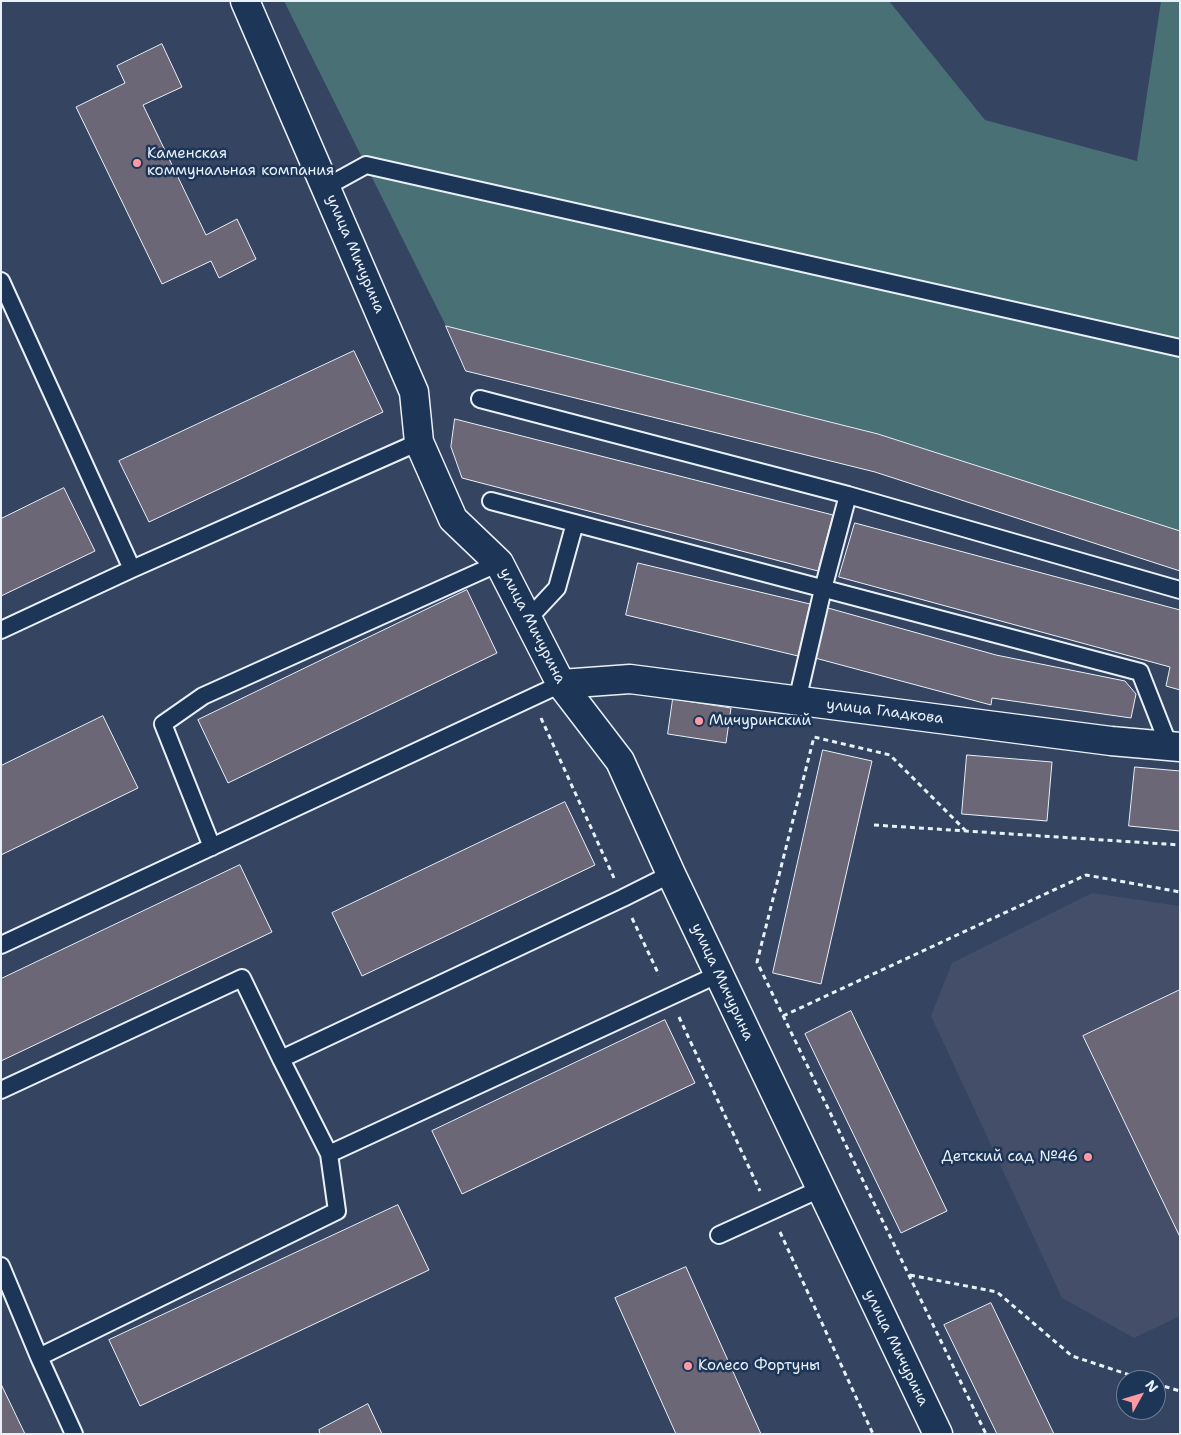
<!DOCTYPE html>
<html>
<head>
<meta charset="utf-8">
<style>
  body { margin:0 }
  #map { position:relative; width:1181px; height:1435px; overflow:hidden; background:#344461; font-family:"Shantell Sans",sans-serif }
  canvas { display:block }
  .frame { position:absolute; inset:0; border:2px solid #e8f1f8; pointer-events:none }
  .north { position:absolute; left:1116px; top:1370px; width:50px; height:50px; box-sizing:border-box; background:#1d3557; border:1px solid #6e8097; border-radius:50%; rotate:51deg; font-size:14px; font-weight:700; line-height:20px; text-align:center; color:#e8f1f8 }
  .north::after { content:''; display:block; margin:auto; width:18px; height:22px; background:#ff9aa2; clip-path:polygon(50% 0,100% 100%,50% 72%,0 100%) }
</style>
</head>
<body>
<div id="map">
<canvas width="1181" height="1435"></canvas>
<div class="frame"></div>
<div class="north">N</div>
</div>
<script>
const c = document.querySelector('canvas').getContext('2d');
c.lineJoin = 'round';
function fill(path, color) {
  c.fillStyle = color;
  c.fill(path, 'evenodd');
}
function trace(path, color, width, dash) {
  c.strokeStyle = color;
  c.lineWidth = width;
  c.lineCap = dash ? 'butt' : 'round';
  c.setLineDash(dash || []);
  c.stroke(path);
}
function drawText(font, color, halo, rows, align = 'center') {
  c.font = font + ' "Shantell Sans",sans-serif';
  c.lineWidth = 5;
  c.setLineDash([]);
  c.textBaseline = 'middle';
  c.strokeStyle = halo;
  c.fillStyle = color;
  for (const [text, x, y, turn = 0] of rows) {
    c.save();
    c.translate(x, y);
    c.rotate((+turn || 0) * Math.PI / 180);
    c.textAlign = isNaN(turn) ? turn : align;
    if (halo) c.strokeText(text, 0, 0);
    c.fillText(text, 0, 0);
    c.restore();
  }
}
fill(new Path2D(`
  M 1092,893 L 1180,906 L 1180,1316 L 1134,1338 L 1062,1298 L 931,1016 L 952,963 Z`), '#444e68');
fill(new Path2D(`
  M 284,1 L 889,1 L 985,120 L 1137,161 L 1161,1 L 1180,1 L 1180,531 L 878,434 L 446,326 Z`), '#487075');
const building = new Path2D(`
  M 162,44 L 182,87 L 143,105 L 206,235 L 237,219 L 256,259 L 219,278 L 211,261 L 162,284 L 76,107 L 125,83 L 117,66 Z
  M 446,326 L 878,434 L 1180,531 L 1180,571 L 875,472 L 466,371 Z
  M 354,351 L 383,412 L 149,522 L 119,461 Z
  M 455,419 L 833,515 L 818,571 L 462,478 L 451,447 Z
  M 64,488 L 95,551 L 1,596 L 1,519 Z
  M 855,523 L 1180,610 L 1180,690 L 1166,686 L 1170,667 L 839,577 Z
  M 638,563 L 810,604 L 798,656 L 626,615 Z
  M 467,590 L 497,653 L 228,783 L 198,720 Z
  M 828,608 L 996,655 L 1125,681 L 1136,694 L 1131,718 L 992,698 L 991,705 L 815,658 Z
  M 673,699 L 731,708 L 726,743 L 668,734 Z
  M 103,716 L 138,788 L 1,855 L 1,766 Z
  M 823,750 L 872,761 L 821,984 L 773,973 Z
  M 967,755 L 1052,762 L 1047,821 L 962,814 Z
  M 1135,767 L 1180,771 L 1180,831 L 1129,826 Z
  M 565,802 L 595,865 L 362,976 L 332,913 Z
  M 240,865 L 272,932 L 1,1061 L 1,979 Z
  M 1180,990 L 1180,1237 L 1083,1036 Z
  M 851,1011 L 947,1211 L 901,1233 L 805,1034 Z
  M 665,1020 L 695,1083 L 462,1194 L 432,1131 Z
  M 398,1205 L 429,1270 L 140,1406 L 109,1340 Z
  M 686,1267 L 761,1434 L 676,1434 L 615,1298 Z
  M 991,1303 L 1054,1434 L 997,1434 L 944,1325 Z
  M 1,1384 L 25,1434 L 1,1434 Z
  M 368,1404 L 382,1434 L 320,1434 L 319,1430 Z`);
fill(building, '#6b6777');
trace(building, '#e8f1f8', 1);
const lane = new Path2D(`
  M 326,187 L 366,165 L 1180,348
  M 1,281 L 132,569
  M 480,399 L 848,495 L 1180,590
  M 491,501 L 1140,672 L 1169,746
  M 528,619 L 557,588 L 575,523
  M 1,630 L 132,569 L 419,442
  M 797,701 L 823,589 L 848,495
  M 212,847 L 163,724 L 203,696 L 499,563
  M 1,945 L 561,684
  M 1,1090 L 242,978 L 281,1059 L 623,898 L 671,874
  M 329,1154 L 719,974
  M 719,1235 L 820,1189
  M 1,1266 L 39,1357
  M 74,1434 L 39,1357 L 337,1211 L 329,1154 L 281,1059`);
const street = new Path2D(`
  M 245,1 L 414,392 L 419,442 L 453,519 L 499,563 L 561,684 L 620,761 L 671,874 L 938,1434
  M 561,684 L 630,679 L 1111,741 L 1180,747`);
trace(lane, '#e8f1f8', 20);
trace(street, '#e8f1f8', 31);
trace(new Path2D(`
  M 541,718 L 614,878
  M 874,825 L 1180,845
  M 966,831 L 890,755 L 814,737 L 757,962 L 986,1434
  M 632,918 L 659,975
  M 783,1016 L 1086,875 L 1180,892
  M 679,1017 L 760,1191
  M 780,1232 L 873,1434
  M 910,1275 L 997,1292 L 1072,1356 L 1145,1380
  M 1156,1384 L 1180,1391`), '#e8f1f8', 3, [5, 4]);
trace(lane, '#1d3557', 16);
trace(street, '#1d3557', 28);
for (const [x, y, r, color] of [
  [137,163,5,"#ff9aa2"],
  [699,721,5,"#ff9aa2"],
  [1088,1157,5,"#ff9aa2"],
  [688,1366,5,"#ff9aa2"]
]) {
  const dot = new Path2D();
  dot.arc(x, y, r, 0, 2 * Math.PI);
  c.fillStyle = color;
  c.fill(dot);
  trace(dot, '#1d3557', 2);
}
drawText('15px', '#e8f1f8', '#1d3557', [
  ["Каменская",147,154],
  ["коммунальная компания",147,171],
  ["Мичуринский",709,721],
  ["Детский сад №46",1078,1157,"right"],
  ["Колесо Фортуны",698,1366]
], 'left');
drawText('15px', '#e8f1f8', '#1d3557', [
  ["улица Мичурина",355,254,67],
  ["улица Мичурина",532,626,63],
  ["улица Гладкова",885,712,7],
  ["улица Мичурина",722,982,65],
  ["улица Мичурина",896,1348,64]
]);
</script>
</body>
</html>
